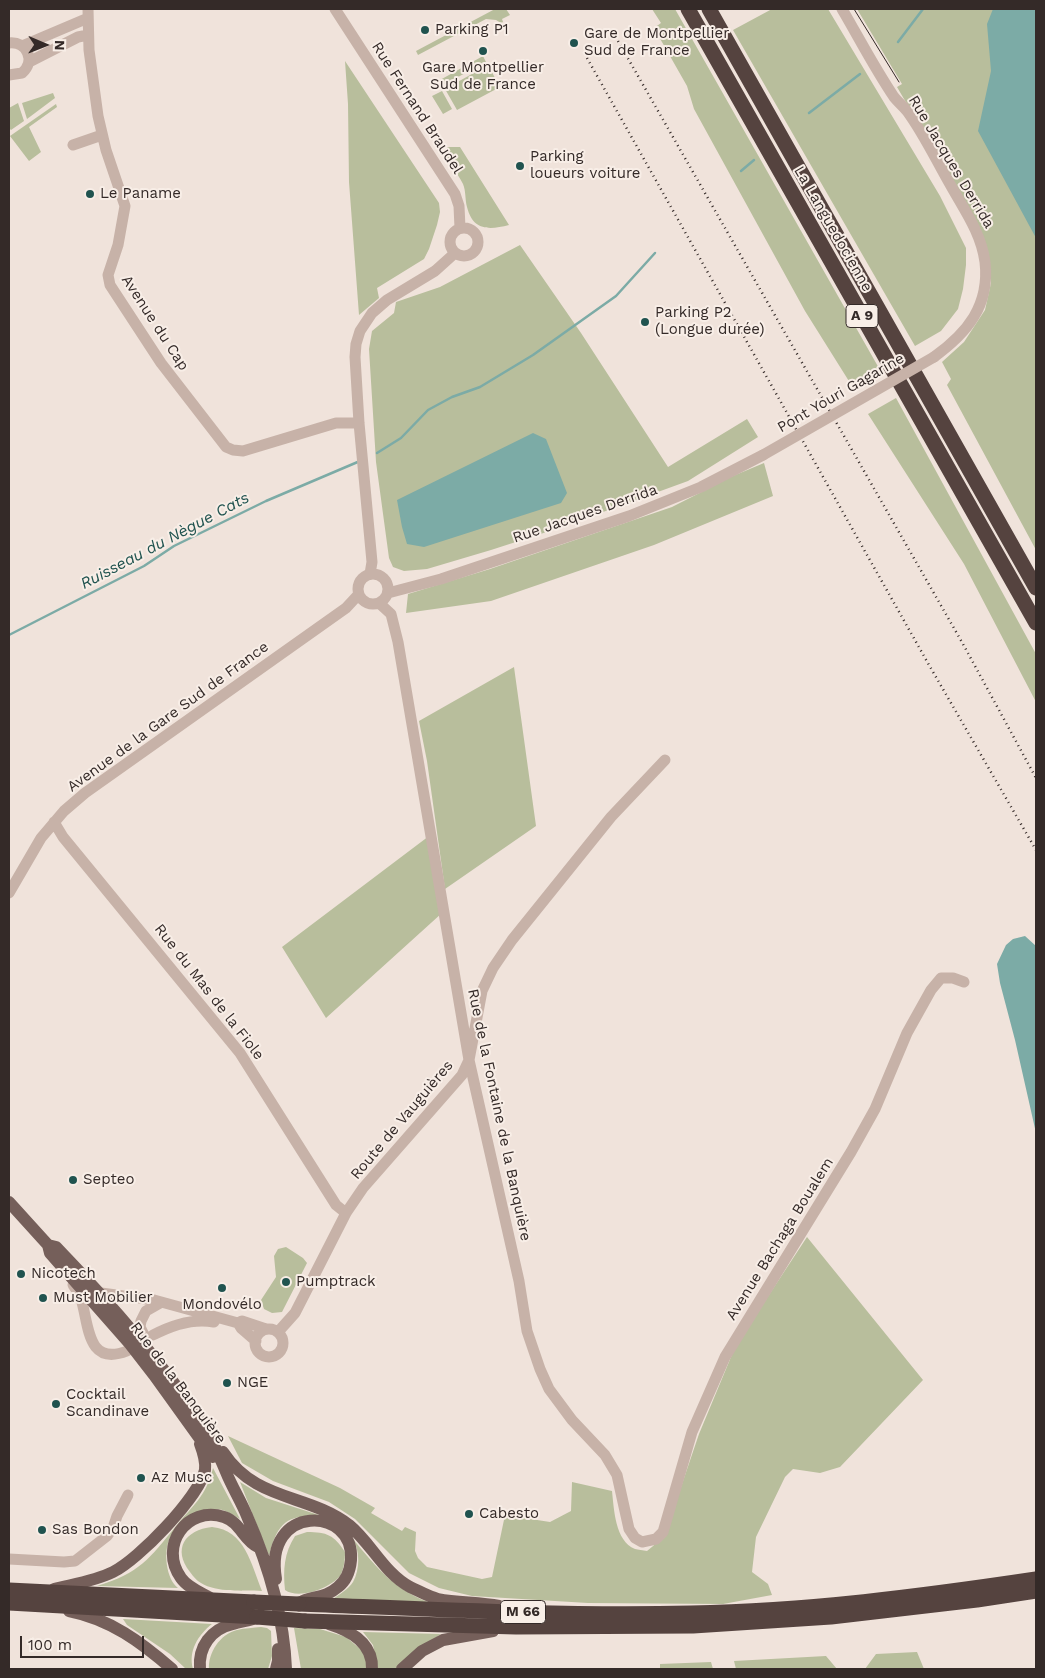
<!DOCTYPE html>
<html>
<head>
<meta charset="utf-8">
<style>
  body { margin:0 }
  #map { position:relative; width:1045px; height:1678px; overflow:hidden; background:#f0e3db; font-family:"Work Sans",sans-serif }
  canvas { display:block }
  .frame { position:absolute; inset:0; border:10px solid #342a28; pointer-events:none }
  .north { position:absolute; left:20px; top:20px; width:50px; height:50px; -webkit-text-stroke:4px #f8eee7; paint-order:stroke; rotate:91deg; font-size:14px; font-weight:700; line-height:20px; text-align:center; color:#342a28 }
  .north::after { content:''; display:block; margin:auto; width:18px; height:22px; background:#342a28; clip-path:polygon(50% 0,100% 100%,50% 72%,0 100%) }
  .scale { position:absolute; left:20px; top:1636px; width:124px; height:22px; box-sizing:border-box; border:2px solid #342a28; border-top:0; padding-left:6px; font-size:15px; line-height:18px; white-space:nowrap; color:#342a28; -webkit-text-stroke:4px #f8eee7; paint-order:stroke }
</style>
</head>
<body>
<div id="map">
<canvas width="1045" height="1678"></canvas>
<div class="frame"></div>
<div class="north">N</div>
<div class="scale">100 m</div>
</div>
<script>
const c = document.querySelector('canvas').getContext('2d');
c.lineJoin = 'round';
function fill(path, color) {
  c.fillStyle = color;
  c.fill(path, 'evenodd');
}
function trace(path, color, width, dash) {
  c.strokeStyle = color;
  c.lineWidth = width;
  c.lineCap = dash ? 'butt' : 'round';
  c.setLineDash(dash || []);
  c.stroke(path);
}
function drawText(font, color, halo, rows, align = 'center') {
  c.font = font + ' "Work Sans",sans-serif';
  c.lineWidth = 4;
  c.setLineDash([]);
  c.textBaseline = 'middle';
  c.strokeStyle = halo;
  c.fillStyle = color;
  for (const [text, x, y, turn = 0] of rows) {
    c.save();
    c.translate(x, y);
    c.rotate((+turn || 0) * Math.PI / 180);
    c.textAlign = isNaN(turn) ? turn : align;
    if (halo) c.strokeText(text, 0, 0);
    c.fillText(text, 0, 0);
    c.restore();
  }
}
fill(new Path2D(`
  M 495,9 L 506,9 L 510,15 L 502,19 L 503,22 L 501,23 L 496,20 L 486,19 L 418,55 L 416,51 Z
  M 652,9 L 675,9 L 880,370 L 852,386 L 805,311 L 694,109 L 687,86 L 654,28 L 661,23 Z
  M 772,9 L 828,9 L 940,196 L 966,248 L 966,265 L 963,289 L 958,309 L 941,331 L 915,346 L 733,30 Z
  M 857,9 L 1036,9 L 1036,550 L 947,385 L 951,379 L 942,362 L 964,342 L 985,310 L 991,283 L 988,252 L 977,224 L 897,87 L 902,84 Z
  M 483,56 L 486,62 L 443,85 L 440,80 Z
  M 345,61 L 439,203 L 440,212 L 437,225 L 429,249 L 424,259 L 377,288 L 379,298 L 359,315 L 349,182 L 348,104 Z
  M 488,65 L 500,87 L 457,110 L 445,89 Z
  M 442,91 L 452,109 L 443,114 L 432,96 Z
  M 53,93 L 55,98 L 27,119 L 22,103 Z
  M 18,103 L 24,121 L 11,130 L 9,128 L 9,108 Z
  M 56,104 L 57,107 L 29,127 L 41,152 L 29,161 L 10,136 Z
  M 448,147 L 460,147 L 509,225 C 489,230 473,231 467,207 C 465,200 466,191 463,184 C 458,173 447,162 440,152 Z
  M 520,245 L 581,333 L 668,467 L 747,419 L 758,437 L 688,481 L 559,528 L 491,550 L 427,569 L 404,571 L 393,567 L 389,558 L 376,462 L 369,349 L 372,331 L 394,313 L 396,302 L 440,287 Z
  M 896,398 L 1036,654 L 1036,702 L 964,564 L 868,414 Z
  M 764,463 L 773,496 L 654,545 L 491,601 L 406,613 L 408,594 L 490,569 L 672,507 L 733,476 Z
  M 514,667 L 536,826 L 445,889 L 427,761 L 419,721 Z
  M 429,836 L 442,913 L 326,1018 L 282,947 Z
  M 807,1237 L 923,1380 L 840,1467 L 820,1473 L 793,1469 L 785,1477 L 756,1537 L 752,1572 L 768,1584 L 772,1595 L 723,1604 L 588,1603 L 472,1596 L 439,1588 L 409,1573 L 355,1519 L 329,1502 L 273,1481 L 242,1463 L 228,1436 L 340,1488 L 375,1508 L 371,1513 L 402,1531 L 405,1527 L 416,1532 L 415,1551 L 418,1558 L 427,1567 L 482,1579 L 492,1577 L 505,1515 L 550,1522 L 571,1511 L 572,1482 L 612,1491 C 614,1509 615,1541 635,1549 C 638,1550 643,1550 647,1551 L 664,1537 L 699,1434 L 736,1345 Z
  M 286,1247 L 303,1258 L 307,1263 L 282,1312 L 272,1313 L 264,1309 L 261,1300 L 276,1277 L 274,1256 L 278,1249 Z
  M 213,1468 L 240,1519 C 232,1514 224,1509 215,1509 C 212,1509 206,1509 203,1511 C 197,1513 173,1532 170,1538 C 163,1551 166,1579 178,1588 L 97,1586 C 140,1573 149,1559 176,1526 C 193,1505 206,1497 213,1468 Z
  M 240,1482 L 266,1498 L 328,1518 C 291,1513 278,1518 269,1556 Z
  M 212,1527 C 245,1530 251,1564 262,1591 C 243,1590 217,1593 201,1583 C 197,1581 193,1576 190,1572 C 172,1549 185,1530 212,1527 Z
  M 307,1532 C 327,1532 334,1535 345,1552 C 345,1560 344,1569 340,1576 C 330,1588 299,1600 285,1590 C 283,1570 284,1553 295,1536 Z
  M 353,1539 C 377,1568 396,1592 434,1604 L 332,1600 C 338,1595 349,1589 353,1582 C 360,1569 360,1551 353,1539 Z
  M 123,1619 L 212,1624 C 198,1635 188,1651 193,1669 L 186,1669 L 170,1654 L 127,1625 Z
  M 261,1627 L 267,1628 L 271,1631 L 272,1656 L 268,1669 L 209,1669 C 208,1653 220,1634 237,1630 C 245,1628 253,1628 261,1627 Z
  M 294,1628 L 320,1629 L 346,1637 L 365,1653 L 367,1669 L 301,1669 Z
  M 363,1632 L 441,1634 L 421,1647 L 397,1669 L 378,1669 L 373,1645 Z
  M 917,1652 L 924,1669 L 865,1669 L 876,1654 Z
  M 826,1656 L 837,1669 L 736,1669 L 734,1661 Z
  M 711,1662 L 713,1669 L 660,1669 L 660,1664 Z`), '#b8be9c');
fill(new Path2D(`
  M 993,9 L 1036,9 L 1036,238 L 978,131 L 991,71 L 987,24 Z
  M 533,433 L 546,439 L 567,493 L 561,503 L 424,547 L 407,544 L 402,527 L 397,500 Z
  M 1025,936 L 1036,946 L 1036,1133 L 1015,1040 L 1000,983 L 997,964 L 1006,945 L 1013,939 Z`), '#7caba6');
trace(new Path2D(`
  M 898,42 L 923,9
  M 809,113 L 860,74
  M 741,171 L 754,160
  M 377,453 L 401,438 L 428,410 L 452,397 L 480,387 L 533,355 L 616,296 L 655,253
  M 9,635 L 144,566 L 174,546 L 266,501 L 360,461`), '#7caba6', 2.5);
trace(new Path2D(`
  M 88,9 L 89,50 L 98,116 L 106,150 L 125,206 L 118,245 L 108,275 L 110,285 L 161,363 L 226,447 L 233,450 L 243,451 L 336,423 L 359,423
  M 335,9 L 455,194 L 459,206 L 460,228
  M 842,9 C 859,38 875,69 894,97 C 898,102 903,106 907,111 C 924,134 937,162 951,186 C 965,211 981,233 985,262 C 990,306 967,333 934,357
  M 9,43 C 27,41 36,61 22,73 L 9,75
  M 22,46 L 88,18
  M 29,62 L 78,37 L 88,35
  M 73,145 L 102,135
  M450 242a14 14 0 1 1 28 0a14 14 0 1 1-28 0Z
  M 370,574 L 372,562 L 359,423 L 355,357 L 356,344 L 360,331 L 372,313 L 387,300 L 435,271 L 455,253
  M358 589a15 15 0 1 1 30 0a15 15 0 1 1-30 0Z
  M 388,593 L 441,579 L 629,516 L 701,487 L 763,455
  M 379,603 L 391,614 L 398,642 L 469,1060 L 519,1281 L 527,1331 L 540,1369 L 549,1389 L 572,1420 L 605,1455 L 617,1475 L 629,1529 L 635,1538 L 642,1542 L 656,1539 L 663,1532 L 692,1432 L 725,1357 L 851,1152 L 875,1109 L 907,1033 L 931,990 L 941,978 L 953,978 L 964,982
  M 54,822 L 63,837 L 240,1053 L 336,1205 L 346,1213
  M 9,893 L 41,838 L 64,811 L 85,793 L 346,608 L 359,594
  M 73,1285 C 76,1289 79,1294 81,1299 C 89,1323 86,1367 127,1351
  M 101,1293 L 154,1300 L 238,1323 L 242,1321 L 266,1329
  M 238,1323 L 241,1328 L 256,1341
  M255 1343a14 14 0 1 1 28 0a14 14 0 1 1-28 0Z
  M 278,1332 L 295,1313 L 346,1213 L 363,1188 L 462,1075 L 469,1060 L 482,991 L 493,968 L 512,940 L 611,817 L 665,760
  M 153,1335 C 172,1325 193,1318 214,1322
  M 146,1347 L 144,1335 L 140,1327 L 141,1321 L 146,1311 L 160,1303
  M 9,1559 L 64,1562 L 75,1561 L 107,1536 L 113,1528 L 117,1516 L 128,1495`), '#c7b2a8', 11);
trace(new Path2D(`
  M 9,1202 L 48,1245 L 50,1253 L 130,1344 L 154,1375 L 213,1457
  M 48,1245 L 56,1247 C 108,1301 157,1356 199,1418 C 210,1435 218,1453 226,1472 C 232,1487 241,1501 247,1516 C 268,1564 284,1617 286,1669
  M 223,1452 C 256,1502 307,1493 349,1525 C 371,1543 384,1573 410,1587 C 419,1591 429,1597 438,1599 C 458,1603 479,1602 499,1606
  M 276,1579 C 263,1503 355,1506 351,1560 C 350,1571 347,1580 338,1587 C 324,1599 316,1595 303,1601
  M 54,1589 C 74,1584 95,1581 113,1572 C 138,1560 199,1497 205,1470 C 206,1462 203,1452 200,1444
  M 212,1599 C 202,1593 188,1588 181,1578 C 158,1546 187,1505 224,1517 C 240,1522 244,1541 258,1547
  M 69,1611 C 110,1619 141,1642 172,1669
  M 329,1624 C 351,1631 373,1643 372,1669
  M 200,1669 C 198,1647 211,1629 233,1624 C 240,1622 246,1621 253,1619
  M 276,1669 L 278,1661 L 278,1649
  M 402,1669 L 422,1651 L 443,1640 L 493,1631`), '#755f5a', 12);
trace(new Path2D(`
  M 688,9 L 1036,623
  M 709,9 L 1036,588
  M 9,1590 L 254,1602
  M 9,1603 L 257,1617
  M 299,1604 C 429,1609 560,1616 691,1613 C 806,1611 922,1596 1036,1579
  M 305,1621 L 516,1627 L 693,1626 L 831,1617 L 977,1600 L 1036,1591`), '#55433f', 15);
trace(new Path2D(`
  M 854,9 L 899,82`), '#342a28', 1);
trace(new Path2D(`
  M 618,41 L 963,644 L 1036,778
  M 587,58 L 929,665 L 1036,850`), '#342a28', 2.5, [1, 4]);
trace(new Path2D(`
  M 763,455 L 934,357`), '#c7b2a8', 11);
trace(new Path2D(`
  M 254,1602 L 299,1604
  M 257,1617 L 305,1621`), '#55433f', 15);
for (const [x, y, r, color] of [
  [425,30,5,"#20534f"],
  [574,43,5,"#20534f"],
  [483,51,5,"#20534f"],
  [520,166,5,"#20534f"],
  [90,194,5,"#20534f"],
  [645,322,5,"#20534f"],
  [73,1180,5,"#20534f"],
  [21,1274,5,"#20534f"],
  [286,1282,5,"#20534f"],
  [222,1288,5,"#20534f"],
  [43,1298,5,"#20534f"],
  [227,1383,5,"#20534f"],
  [56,1404,5,"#20534f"],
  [141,1478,5,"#20534f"],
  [469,1514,5,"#20534f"],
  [42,1530,5,"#20534f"]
]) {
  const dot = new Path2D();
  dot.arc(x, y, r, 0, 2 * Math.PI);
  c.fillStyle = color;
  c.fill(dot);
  trace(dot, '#f8eee7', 2);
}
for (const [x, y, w] of [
  [862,316,32],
  [523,1612,45]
]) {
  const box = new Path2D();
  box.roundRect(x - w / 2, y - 11.5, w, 23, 4);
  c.fillStyle = '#f8eee7';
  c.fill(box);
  trace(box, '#342a28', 1);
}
drawText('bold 14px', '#342a28', null, [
  ["A 9",862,316],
  ["M 66",523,1612]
]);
drawText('15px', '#342a28', '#f8eee7', [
  ["Parking P1",435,30],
  ["Gare de Montpellier",584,34],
  ["Sud de France",584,51],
  ["Gare Montpellier",483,68,"center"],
  ["Sud de France",483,85,"center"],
  ["Parking",530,157],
  ["loueurs voiture",530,174],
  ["Le Paname",100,194],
  ["Parking P2",655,313],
  ["(Longue durée)",655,330],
  ["Septeo",83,1180],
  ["Nicotech",31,1274],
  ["Pumptrack",296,1282],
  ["Must Mobilier",53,1298],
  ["Mondovélo",222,1305,"center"],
  ["NGE",237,1383],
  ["Cocktail",66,1395],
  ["Scandinave",66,1412],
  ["Az Musc",151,1478],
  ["Cabesto",479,1514],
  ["Sas Bondon",52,1530]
], 'left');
drawText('15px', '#342a28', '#f8eee7', [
  ["Rue Fernand Braudel",417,108,57],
  ["Rue Jacques Derrida",951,162,59],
  ["La Languedocienne",833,229,60],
  ["Avenue du Cap",155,323,57],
  ["Pont Youri Gagarine",841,393,-30],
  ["Rue Jacques Derrida",585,514,-19],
  ["Avenue de la Gare Sud de France",168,717,-36],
  ["Rue du Mas de la Fiole",209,992,52],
  ["Rue de la Fontaine de la Banquière",499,1115,78],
  ["Route de Vauguières",402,1120,-50],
  ["Avenue Bachaga Boualem",780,1239,-58],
  ["Rue de la Banquière",178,1383,53]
]);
drawText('italic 16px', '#20534f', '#f8eee7', [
  ["Ruisseau du Nègue Cats",165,541,-28]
]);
</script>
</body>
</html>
